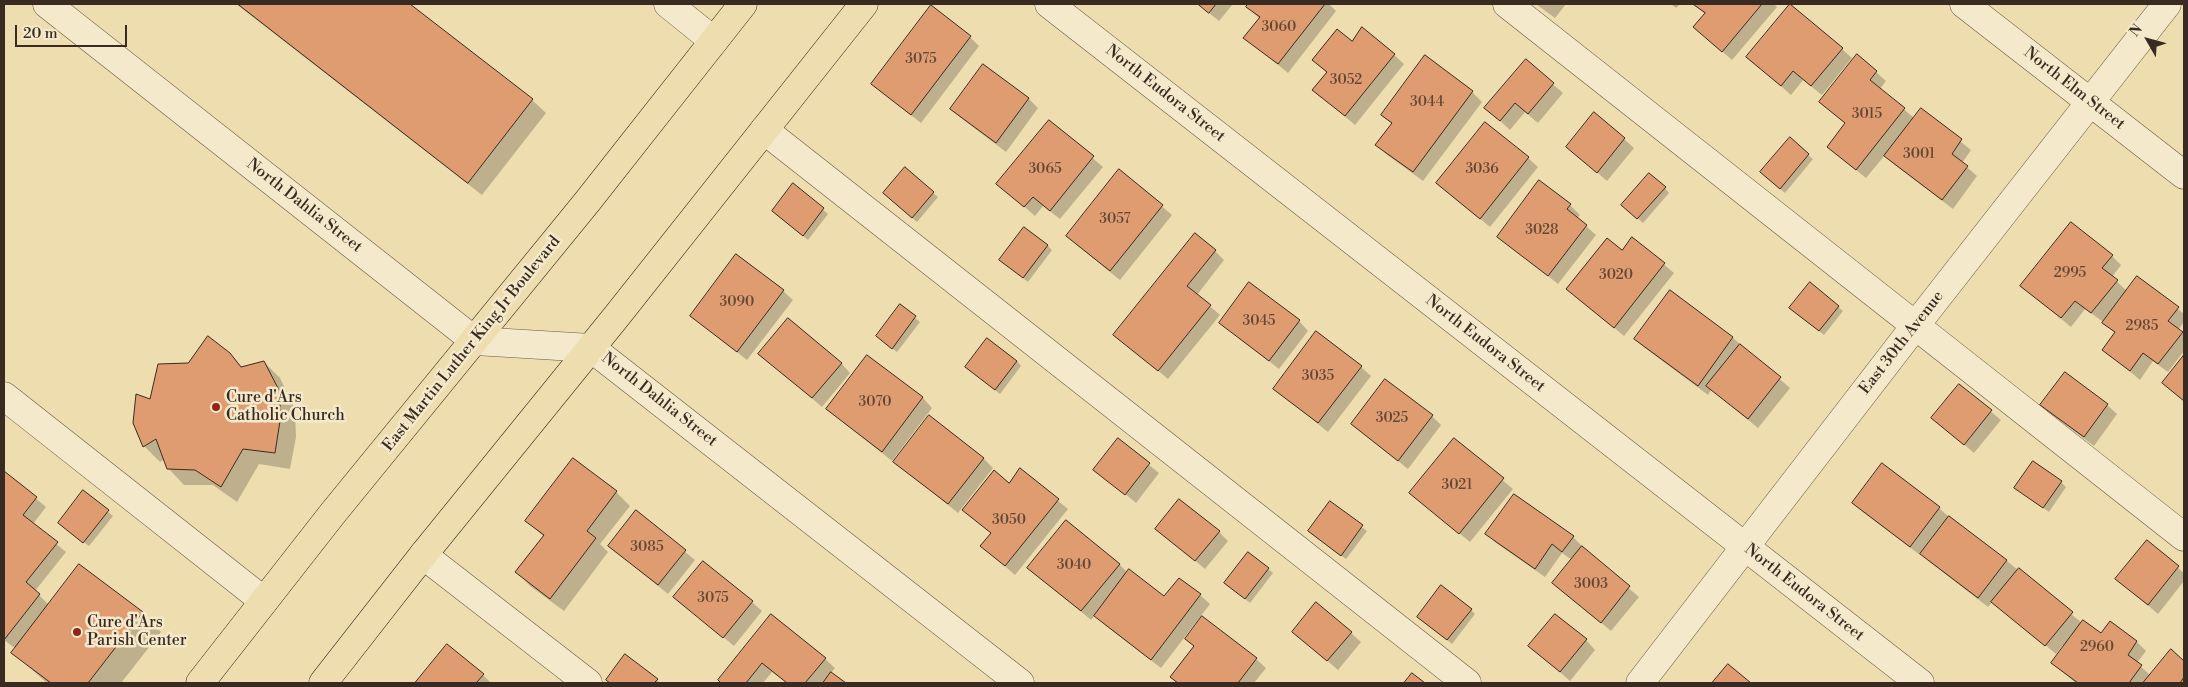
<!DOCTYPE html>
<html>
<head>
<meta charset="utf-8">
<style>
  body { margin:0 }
  #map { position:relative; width:2188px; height:687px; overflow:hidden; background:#eeddaf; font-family:"Libre Bodoni",serif }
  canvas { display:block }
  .frame { position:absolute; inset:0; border:5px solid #392b21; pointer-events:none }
  .north { position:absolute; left:2123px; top:15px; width:50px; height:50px; -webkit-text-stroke:4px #f4e9cb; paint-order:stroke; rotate:308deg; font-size:14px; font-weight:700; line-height:20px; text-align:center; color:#392b21 }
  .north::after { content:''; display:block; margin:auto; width:18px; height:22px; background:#392b21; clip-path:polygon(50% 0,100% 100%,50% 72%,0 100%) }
  .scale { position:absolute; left:15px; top:25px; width:112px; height:22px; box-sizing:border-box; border:2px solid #392b21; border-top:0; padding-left:6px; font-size:15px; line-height:18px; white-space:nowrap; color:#392b21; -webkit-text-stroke:4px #f4e9cb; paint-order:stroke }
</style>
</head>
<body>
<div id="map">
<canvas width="2188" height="687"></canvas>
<div class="frame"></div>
<div class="north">N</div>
<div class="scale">20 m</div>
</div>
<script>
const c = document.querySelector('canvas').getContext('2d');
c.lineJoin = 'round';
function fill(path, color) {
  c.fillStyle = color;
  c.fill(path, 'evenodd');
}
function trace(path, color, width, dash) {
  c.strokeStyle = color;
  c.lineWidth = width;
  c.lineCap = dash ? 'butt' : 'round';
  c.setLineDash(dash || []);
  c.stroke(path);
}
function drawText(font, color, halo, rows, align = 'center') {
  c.font = font + ' "Libre Bodoni",serif';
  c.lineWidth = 5;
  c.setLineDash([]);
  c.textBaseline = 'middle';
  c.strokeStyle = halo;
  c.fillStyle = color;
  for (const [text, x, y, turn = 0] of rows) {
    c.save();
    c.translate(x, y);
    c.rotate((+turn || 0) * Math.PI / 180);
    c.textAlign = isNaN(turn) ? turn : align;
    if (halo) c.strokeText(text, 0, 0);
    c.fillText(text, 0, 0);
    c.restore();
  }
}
fill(new Path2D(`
  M 236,4 L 408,4 L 532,100 L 546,113 L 482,195 Z
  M 1198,4 L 1233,4 L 1219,21 Z
  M 1250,4 L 1329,4 L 1336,11 L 1288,73 L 1245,38 L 1260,19 L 1247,7 Z
  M 1536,4 L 1566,4 L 1555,18 Z
  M 1671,4 L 1680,4 L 1676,8 Z
  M 1693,4 L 1774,4 L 1777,7 L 1732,60 L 1694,27 L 1705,14 Z
  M 970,37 L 979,46 L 921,123 L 872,84 Z
  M 1352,42 L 1394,55 L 1404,64 L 1355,125 L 1314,90 L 1327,73 L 1313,60 Z
  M 1842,49 L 1852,58 L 1822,95 L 1803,80 L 1791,95 L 1748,57 Z
  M 1425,57 L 1472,92 L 1482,102 L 1423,181 L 1386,154 L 1377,145 L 1392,124 L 1382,115 Z
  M 1526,61 L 1563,93 L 1538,123 L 1525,112 L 1510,130 L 1486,108 Z
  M 983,66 L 1029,99 L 1038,108 L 1006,152 L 961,118 L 951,109 Z
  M 1876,72 L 1886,81 L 1880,89 L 1914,118 L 1921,110 L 1971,150 L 1962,163 L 1977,176 L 1953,209 L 1895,165 L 1885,155 L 1866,178 L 1828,147 L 1846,124 L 1821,102 Z
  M 1049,121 L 1103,167 L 1060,219 L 1043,206 L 1035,216 L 998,184 Z
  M 1624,139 L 1634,148 L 1607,181 L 1568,147 Z
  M 1808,155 L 1813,159 L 1785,193 L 1766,177 Z
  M 1528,158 L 1538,167 L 1490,227 L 1437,183 Z
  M 1120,171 L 1172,215 L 1120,280 L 1077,245 Z
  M 1539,182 L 1570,205 L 1580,215 L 1577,218 L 1596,235 L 1558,284 L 1498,236 Z
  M 794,185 L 828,214 L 808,240 L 778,216 Z
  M 1665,188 L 1669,193 L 1643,223 L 1627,209 Z
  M 933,193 L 938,197 L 917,222 L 889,198 Z
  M 1633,238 L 1674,273 L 1624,336 L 1568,289 L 1622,252 Z
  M 1047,245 L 1052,250 L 1028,282 L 1000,260 Z
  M 1215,251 L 1224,260 L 1197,295 L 1220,315 L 1168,379 L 1115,335 Z
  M 2112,256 L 2121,265 L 2112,277 L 2127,291 L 2138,277 L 2184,314 L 2184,322 L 2178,330 L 2184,335 L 2184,351 L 2168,372 L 2153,361 L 2140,380 L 2104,350 L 2116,334 L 2102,321 L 2085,309 L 2071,327 L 2022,286 Z
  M 1810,283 L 1843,311 L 1824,335 L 1795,312 Z
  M 783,291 L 793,300 L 747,360 L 691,316 Z
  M 1670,292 L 1733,338 L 1790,388 L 1758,428 L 1711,390 L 1708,395 L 1645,348 L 1635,339 Z
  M 900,306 L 920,322 L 897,352 L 882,341 Z
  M 1299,321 L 1308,331 L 1279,369 L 1220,323 Z
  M 229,354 L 243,368 L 264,362 L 280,378 L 295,409 L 296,437 L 290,469 L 259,464 L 237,502 L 213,485 L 184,485 L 168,468 L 165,459 L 160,462 L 144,446 L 151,400 L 188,364 Z
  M 760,354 L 841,363 L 850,373 L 822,407 Z
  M 867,356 L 923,398 L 932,408 L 892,461 L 827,409 Z
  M 2184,357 L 2184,401 L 2164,383 Z
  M 1017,361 L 1021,366 L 1000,394 L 966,367 Z
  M 1361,367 L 1371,376 L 1328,432 L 1275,389 Z
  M 1959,385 L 2001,420 L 1974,453 L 1933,418 Z
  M 2042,405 L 2107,405 L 2117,414 L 2094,446 L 2051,414 Z
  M 1432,416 L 1441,425 L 1408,469 L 1352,424 Z
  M 1454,439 L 1513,489 L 1470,542 L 1421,502 Z
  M 1118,440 L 1159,473 L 1136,503 L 1095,469 Z
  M 983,458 L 993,468 L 958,513 L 895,462 Z
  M 573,460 L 616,492 L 630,506 L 600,544 L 608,552 L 564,611 L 530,586 L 517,572 L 544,537 L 527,521 Z
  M 1020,470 L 1068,509 L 1015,575 L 982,546 L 992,534 L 964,510 L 1009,484 Z
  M 4,472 L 46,507 L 33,524 L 66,552 L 35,591 L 49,605 L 142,613 L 161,632 L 121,683 L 47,683 L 13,653 L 16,649 L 4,640 Z
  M 2061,482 L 2066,487 L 2049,512 L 2021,492 Z
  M 84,492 L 113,516 L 89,546 L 64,527 Z
  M 1330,503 L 1367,531 L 1346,559 L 1315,536 Z
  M 1853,503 L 1939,508 L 1949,517 L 2007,561 L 2082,623 L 2102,635 L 2111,623 L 2137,642 L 2146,651 L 2137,663 L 2151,676 L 2171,651 L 2184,662 L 2184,683 L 2076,683 L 2052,663 L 2065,647 L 2063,645 L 2056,654 L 1993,601 L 1988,607 L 1931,563 L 1921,553 L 1920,555 L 1863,512 Z
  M 637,512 L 695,560 L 668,594 L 609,546 Z
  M 1157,529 L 1219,532 L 1228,541 L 1205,569 Z
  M 1487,534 L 1573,537 L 1582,546 L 1581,548 L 1639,597 L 1611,631 L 1554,583 L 1572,560 L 1562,553 L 1545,577 L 1496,543 Z
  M 2147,542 L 2184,573 L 2184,581 L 2158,614 L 2117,579 Z
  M 1119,564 L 1128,573 L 1165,598 L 1200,595 L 1210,604 L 1161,668 L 1105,625 L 1095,615 L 1091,620 L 1029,568 Z
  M 1268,569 L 1273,573 L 1250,603 L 1226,583 Z
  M 675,597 L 752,602 L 762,611 L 734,646 Z
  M 1471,610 L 1475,614 L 1452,644 L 1423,621 Z
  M 772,616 L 825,659 L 835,668 L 831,673 L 844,683 L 787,683 L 772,672 L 763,683 L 723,683 L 720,680 Z
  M 1294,632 L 1351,633 L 1361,642 L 1338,670 Z
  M 1586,640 L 1595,650 L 1570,681 L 1530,646 Z
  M 447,646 L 483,675 L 491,683 L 417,683 Z
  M 1195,646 L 1256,659 L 1266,668 L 1254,683 L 1177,683 L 1171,677 Z
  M 607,680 L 657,680 L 660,683 L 611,683 Z`), '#0003');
const building = new Path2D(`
  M 238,4 L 410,4 L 533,99 L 468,183 Z
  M 1198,4 L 1216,4 L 1209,13 Z
  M 1248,4 L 1325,4 L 1278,64 L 1243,38 L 1260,17 L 1246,7 Z
  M 1693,4 L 1762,4 L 1722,52 L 1693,27 L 1705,13 Z
  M 1790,4 L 1843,48 L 1811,86 L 1793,71 L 1781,86 L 1746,57 Z
  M 931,5 L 971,36 L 911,115 L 871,84 Z
  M 1362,27 L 1395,54 L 1345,116 L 1312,90 L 1327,72 L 1312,60 L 1337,29 L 1352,41 Z
  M 1857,54 L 1877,71 L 1870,80 L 1905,108 L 1856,170 L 1827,147 L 1845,123 L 1819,102 Z
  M 1425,55 L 1473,91 L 1413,172 L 1375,145 L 1392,123 L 1381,115 Z
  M 1526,59 L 1554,83 L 1528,114 L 1515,103 L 1500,121 L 1484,108 Z
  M 983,64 L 1029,98 L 996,143 L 950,109 Z
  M 1921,108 L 1962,139 L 1952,154 L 1968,166 L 1942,200 L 1884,156 Z
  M 1594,112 L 1625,138 L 1597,173 L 1566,147 Z
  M 1049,120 L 1094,156 L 1050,211 L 1033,197 L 1024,207 L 996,184 Z
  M 1485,122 L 1529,157 L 1480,219 L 1436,183 Z
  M 1790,137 L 1809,154 L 1780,189 L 1760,172 Z
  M 905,167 L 934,192 L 912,218 L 883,193 Z
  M 1119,169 L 1163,205 L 1110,271 L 1066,236 Z
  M 1649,173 L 1666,187 L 1637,219 L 1621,205 Z
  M 1539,180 L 1571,204 L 1567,209 L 1587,225 L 1548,276 L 1497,237 Z
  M 793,183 L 824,208 L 803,236 L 772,211 Z
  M 2071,222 L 2113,255 L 2102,268 L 2118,280 L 2091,313 L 2075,301 L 2061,318 L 2020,286 Z
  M 1024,227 L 1048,245 L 1023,278 L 999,260 Z
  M 1195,233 L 1216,250 L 1187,286 L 1211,305 L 1158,371 L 1113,335 Z
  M 1632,237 L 1665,263 L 1614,328 L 1566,289 L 1607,238 L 1622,250 Z
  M 736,254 L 784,290 L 737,352 L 690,316 Z
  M 2137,276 L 2179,307 L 2168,321 L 2183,332 L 2158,364 L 2143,353 L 2130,371 L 2102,350 L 2115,332 L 2102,323 Z
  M 1249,282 L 1300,320 L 1269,361 L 1219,323 Z
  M 1810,282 L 1839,306 L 1819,331 L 1789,308 Z
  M 1670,290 L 1733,337 L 1698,386 L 1634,339 Z
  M 900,304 L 916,316 L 892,349 L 876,336 Z
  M 788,318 L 842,363 L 812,398 L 758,354 Z
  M 1316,331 L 1362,366 L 1318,423 L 1273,389 Z
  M 208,336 L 230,353 L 241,367 L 264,361 L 280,392 L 280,421 L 275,453 L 243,449 L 221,487 L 195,470 L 167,469 L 156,439 L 143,447 L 133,423 L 136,394 L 150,399 L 158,364 L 188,363 Z
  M 987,338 L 1017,361 L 995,390 L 965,367 Z
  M 1740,344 L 1781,377 L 1748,419 L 1706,386 Z
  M 867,355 L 923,397 L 882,452 L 826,409 Z
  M 2184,355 L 2184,401 L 2162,383 Z
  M 2065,372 L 2108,404 L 2084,437 L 2040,405 Z
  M 1385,379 L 1433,415 L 1398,461 L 1351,424 Z
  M 1959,384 L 1992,410 L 1964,445 L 1931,418 Z
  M 929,415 L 984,458 L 948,504 L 893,462 Z
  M 1118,438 L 1150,463 L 1125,495 L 1093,470 Z
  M 1454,438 L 1504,478 L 1459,534 L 1409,493 Z
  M 573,458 L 617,491 L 587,531 L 596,538 L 550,599 L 515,572 L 544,535 L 525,521 Z
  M 2033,461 L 2062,481 L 2043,508 L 2014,488 Z
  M 1882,463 L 1940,507 L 1910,547 L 1852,503 Z
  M 1020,468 L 1059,499 L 1005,566 L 980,546 L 991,533 L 962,510 L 994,470 L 1009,483 Z
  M 4,471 L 37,497 L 23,515 L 58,542 L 26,582 L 40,594 L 4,640 Z
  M 83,490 L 109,510 L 83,543 L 58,523 Z
  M 1514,494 L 1574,536 L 1562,552 L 1552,544 L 1535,569 L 1485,534 Z
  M 1179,499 L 1220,531 L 1195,561 L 1155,529 Z
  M 1330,501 L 1363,525 L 1341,556 L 1308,531 Z
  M 636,510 L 686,550 L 658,585 L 608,546 Z
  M 1949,516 L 2007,560 L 1978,598 L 1920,554 Z
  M 1066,520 L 1120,564 L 1081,611 L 1027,568 Z
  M 2147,540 L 2179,566 L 2148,605 L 2115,579 Z
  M 1582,546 L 1630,586 L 1601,623 L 1552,583 Z
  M 1248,552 L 1269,568 L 1245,599 L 1224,583 Z
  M 703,561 L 753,601 L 723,638 L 673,597 Z
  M 79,564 L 143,612 L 88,683 L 51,683 L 11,653 Z
  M 2019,568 L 2073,612 L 2045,646 L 1991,602 Z
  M 1129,569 L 1164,596 L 1179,578 L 1201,594 L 1151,660 L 1094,616 Z
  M 1441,585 L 1472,609 L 1447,640 L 1417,617 Z
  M 1316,602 L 1352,632 L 1327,661 L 1292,632 Z
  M 771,614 L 826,658 L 805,683 L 787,683 L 762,663 L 746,683 L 721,683 L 718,680 Z
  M 1555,614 L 1587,639 L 1560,672 L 1528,646 Z
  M 1202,616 L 1257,658 L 1238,683 L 1178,683 L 1170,677 L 1194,646 L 1185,639 Z
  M 2083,620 L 2101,633 L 2110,621 L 2137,641 L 2128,655 L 2142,665 L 2129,683 L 2078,683 L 2051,663 Z
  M 447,644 L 484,674 L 476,683 L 415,683 Z
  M 2171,649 L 2184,661 L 2184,677 L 2180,683 L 2143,683 Z
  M 625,654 L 658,679 L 654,683 L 610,683 L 606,680 Z
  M 1728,664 L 1751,683 L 1712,683 Z
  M 831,672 L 846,683 L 823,683 Z
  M 1412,673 L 1425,683 L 1404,683 Z`);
fill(building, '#e09c71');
trace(building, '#392b21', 1);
const minor = new Path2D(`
  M 47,4 L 475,341 L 591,348 L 1020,683
  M 668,4 L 714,41
  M 1049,4 L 1920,683
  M 1507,4 L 2184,537
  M 1964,4 L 2184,175
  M 764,130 L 1467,683
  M 4,396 L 264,601
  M 423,555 L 588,683
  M 1640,683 L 1915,326 L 2167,4`);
const major = new Path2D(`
  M 200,683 L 333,513 L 587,202 L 743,4
  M 323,683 L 423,555 L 616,317 L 864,4`);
trace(minor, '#665844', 29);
trace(major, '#392b21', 29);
trace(minor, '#f4e9cb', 28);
trace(major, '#eeddaf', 28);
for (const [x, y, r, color] of [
  [216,407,5,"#8f2418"],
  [77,632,5,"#8f2418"]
]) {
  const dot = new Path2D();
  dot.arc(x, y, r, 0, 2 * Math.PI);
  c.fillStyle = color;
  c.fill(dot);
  trace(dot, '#f4e9cb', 2);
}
drawText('14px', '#634735', null, [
  ["3060",1279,28],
  ["3075",921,60],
  ["3052",1346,81],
  ["3044",1427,103],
  ["3015",1867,115],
  ["3001",1919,155],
  ["3065",1045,170],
  ["3036",1482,170],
  ["3057",1115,220],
  ["3028",1542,231],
  ["2995",2070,274],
  ["3020",1616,276],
  ["3090",737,303],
  ["3045",1259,322],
  ["2985",2142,327],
  ["3035",1318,377],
  ["3070",875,403],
  ["3025",1392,419],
  ["3021",1457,486],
  ["3050",1009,521],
  ["3085",647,548],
  ["3040",1074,566],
  ["3003",1591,585],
  ["3075",713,599],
  ["2960",2097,648]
]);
drawText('16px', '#392b21', '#f4e9cb', [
  ["North Elm Street",2074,89,38],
  ["North Eudora Street",1165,94,38],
  ["North Dahlia Street",304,206,38],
  ["East 30th Avenue",1902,343,-52],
  ["East Martin Luther King Jr Boulevard",472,344,-51],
  ["North Eudora Street",1485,344,38],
  ["North Dahlia Street",659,400,38],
  ["North Eudora Street",1804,593,38]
]);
drawText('16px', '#392b21', '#f4e9cb', [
  ["Cure d'Ars",226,398],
  ["Catholic Church",226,416],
  ["Cure d'Ars",87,623],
  ["Parish Center",87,641]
], 'left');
</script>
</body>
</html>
